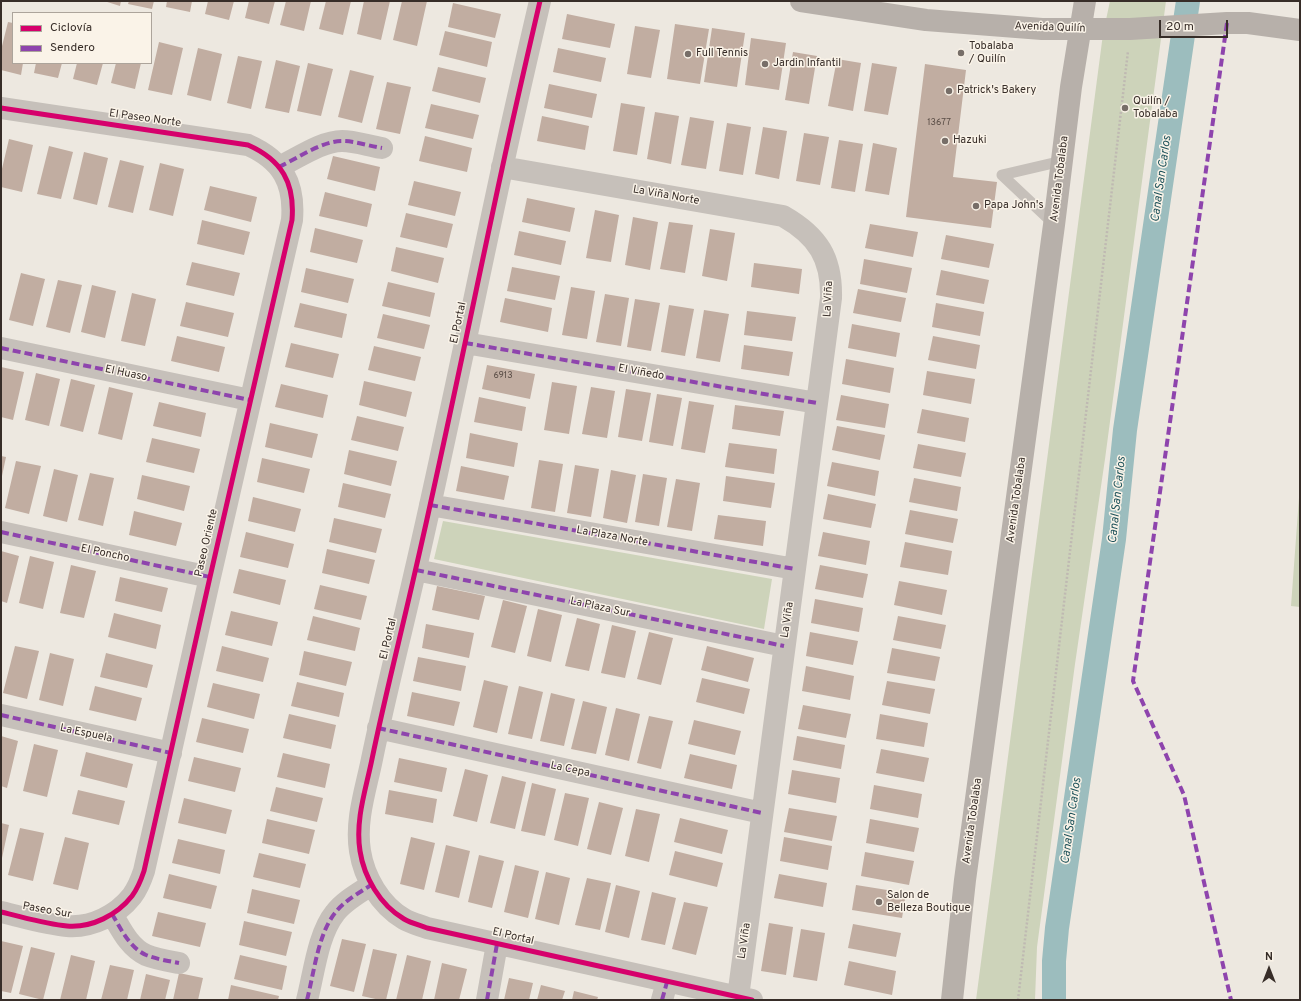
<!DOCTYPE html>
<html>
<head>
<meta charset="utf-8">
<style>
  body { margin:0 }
  #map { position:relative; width:1301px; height:1001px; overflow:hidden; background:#ede8e0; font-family:Overpass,sans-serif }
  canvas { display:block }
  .frame { position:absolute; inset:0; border:2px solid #372d28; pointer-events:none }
  .legend { position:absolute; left:12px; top:12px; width:140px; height:52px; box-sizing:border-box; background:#faf3e8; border:1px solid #aca49b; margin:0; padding:5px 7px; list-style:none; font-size:12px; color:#372d28 }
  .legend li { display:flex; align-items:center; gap:8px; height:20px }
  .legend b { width:20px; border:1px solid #aca49b }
  .north { position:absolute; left:1249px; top:949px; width:40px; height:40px; -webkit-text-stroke:3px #faf3e8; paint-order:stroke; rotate:0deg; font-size:11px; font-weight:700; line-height:16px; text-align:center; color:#372d28 }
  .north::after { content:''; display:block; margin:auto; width:14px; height:18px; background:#372d28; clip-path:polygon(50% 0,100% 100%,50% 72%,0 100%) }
  .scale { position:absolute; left:1159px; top:20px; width:69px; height:18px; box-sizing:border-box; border:2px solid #372d28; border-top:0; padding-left:5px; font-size:12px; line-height:14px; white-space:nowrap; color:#372d28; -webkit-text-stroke:3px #faf3e8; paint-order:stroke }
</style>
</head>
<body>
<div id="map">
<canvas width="1301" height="1001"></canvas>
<div class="frame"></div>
<ul class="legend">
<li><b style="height:5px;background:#d6006c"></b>Ciclovía</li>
<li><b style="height:5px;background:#8e44ad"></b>Sendero</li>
</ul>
<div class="north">N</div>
<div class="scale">20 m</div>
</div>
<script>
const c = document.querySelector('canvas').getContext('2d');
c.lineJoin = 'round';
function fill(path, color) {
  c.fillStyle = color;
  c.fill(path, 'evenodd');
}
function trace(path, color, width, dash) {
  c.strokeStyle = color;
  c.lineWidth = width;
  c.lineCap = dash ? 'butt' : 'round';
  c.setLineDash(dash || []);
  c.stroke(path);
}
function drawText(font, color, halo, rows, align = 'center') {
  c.font = font + ' Overpass,sans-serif';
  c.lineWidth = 3;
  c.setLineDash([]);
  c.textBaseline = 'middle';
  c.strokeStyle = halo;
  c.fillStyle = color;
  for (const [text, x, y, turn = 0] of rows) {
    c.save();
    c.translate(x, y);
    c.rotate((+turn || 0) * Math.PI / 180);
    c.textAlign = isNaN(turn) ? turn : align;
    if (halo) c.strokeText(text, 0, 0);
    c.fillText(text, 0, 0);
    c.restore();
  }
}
fill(new Path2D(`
  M 1110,1 L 1166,1 L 1105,459 L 1075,664 L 1037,947 L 1035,1000 L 976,1000 L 1103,34 Z
  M 1300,484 L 1300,607 L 1291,606 Z
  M 443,521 L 772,579 L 764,629 L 434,559 Z`), '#cdd3ba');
trace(new Path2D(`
  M 1054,1000 L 1054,961 L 1057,928 L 1114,539 L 1125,430 L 1188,1`), '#9cbdbe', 24);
fill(new Path2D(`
  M 104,1 L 121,1 L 120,6 Z
  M 129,1 L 154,1 L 152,9 L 128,4 Z
  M 167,1 L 192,1 L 190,12 L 166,7 Z
  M 208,1 L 234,1 L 229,20 L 205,14 Z
  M 249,1 L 275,1 L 269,24 L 245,18 Z
  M 286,1 L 311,1 L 304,31 L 280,25 Z
  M 326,1 L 351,1 L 343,35 L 319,29 Z
  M 364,1 L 390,1 L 381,40 L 357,34 Z
  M 402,1 L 427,1 L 417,46 L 393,40 Z
  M 453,3 L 501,14 L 495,38 L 448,27 Z
  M 567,14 L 615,24 L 610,48 L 562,39 Z
  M 8,22 L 13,23 L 13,63 L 23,63 L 21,75 L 1,70 L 1,50 Z
  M 675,24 L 709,29 L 700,84 L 667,79 Z
  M 635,26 L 660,30 L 651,78 L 627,74 Z
  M 712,28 L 745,33 L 737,87 L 704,82 Z
  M 445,31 L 492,42 L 487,67 L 439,55 Z
  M 751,38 L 786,43 L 779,90 L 745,85 Z
  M 159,42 L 183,48 L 172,95 L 148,90 Z
  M 198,48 L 222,54 L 211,101 L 187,95 Z
  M 558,48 L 606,58 L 601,82 L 553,72 Z
  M 793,52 L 817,56 L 809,104 L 785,100 Z
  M 238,56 L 262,61 L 251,109 L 227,103 Z
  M 837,59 L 861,63 L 853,111 L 828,106 Z
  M 276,60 L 300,66 L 289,113 L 265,108 Z
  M 36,63 L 62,63 L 58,78 L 34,73 Z
  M 77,63 L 103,63 L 97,85 L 73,79 Z
  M 116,63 L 141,63 L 135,89 L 111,83 Z
  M 308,63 L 333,69 L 321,116 L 297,111 Z
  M 872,63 L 897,67 L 888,115 L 864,111 Z
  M 925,64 L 966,70 L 953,177 L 997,182 L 991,228 L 906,217 Z
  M 438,67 L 486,78 L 480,103 L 432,91 Z
  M 350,70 L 374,76 L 362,123 L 338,117 Z
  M 387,82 L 411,87 L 400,134 L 376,129 Z
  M 549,84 L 597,94 L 592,118 L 544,108 Z
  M 621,103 L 645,107 L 637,155 L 613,151 Z
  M 431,104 L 479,115 L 473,139 L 425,128 Z
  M 655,112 L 679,116 L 671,164 L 647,159 Z
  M 542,116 L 589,126 L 585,150 L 537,141 Z
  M 690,117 L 714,121 L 706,169 L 681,165 Z
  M 727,123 L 751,127 L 743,175 L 719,171 Z
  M 763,127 L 787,131 L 779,179 L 755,174 Z
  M 804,133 L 829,137 L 820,185 L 796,181 Z
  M 425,136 L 472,148 L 467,172 L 419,161 Z
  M 9,139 L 33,145 L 22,192 L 1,187 L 1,173 Z
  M 839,140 L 863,144 L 855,192 L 831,188 Z
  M 873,143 L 897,148 L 889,195 L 865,191 Z
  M 49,146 L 73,152 L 61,199 L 37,194 Z
  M 84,152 L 108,158 L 97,205 L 73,199 Z
  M 333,156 L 380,167 L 375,191 L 327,179 Z
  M 120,160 L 144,166 L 133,213 L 108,207 Z
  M 160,163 L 184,169 L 173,216 L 149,210 Z
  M 414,181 L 461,192 L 455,216 L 408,205 Z
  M 210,186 L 257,197 L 251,222 L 204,210 Z
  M 325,192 L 372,204 L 367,227 L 319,216 Z
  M 527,198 L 575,208 L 570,232 L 522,222 Z
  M 595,210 L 619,215 L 611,262 L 586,258 Z
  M 406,213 L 453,224 L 447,248 L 400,237 Z
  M 633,217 L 658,222 L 650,270 L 625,265 Z
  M 202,220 L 250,232 L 244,255 L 197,244 Z
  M 669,222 L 693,225 L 685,273 L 660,269 Z
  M 870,224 L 918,232 L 913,257 L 865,248 Z
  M 315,228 L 363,240 L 357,263 L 310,252 Z
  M 710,229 L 735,233 L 727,281 L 702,276 Z
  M 519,231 L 566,241 L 561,265 L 514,255 Z
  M 946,235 L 994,244 L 989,268 L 941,259 Z
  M 396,247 L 444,258 L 438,283 L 391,271 Z
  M 864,259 L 912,268 L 907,293 L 860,284 Z
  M 192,262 L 240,273 L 234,296 L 186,285 Z
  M 754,263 L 802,269 L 799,294 L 751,287 Z
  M 512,267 L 560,276 L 555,300 L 507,291 Z
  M 306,268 L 354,279 L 348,303 L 301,292 Z
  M 941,270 L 989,280 L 984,304 L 936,295 Z
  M 21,273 L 45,279 L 33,326 L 9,320 Z
  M 58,280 L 82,285 L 70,333 L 46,327 Z
  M 388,282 L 435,293 L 430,317 L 382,306 Z
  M 92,285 L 116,291 L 105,338 L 81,332 Z
  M 571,287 L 595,291 L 587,339 L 562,335 Z
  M 858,289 L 906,298 L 901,322 L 853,313 Z
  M 132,293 L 156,299 L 145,346 L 121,341 Z
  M 605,294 L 629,298 L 621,346 L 596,342 Z
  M 505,298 L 552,308 L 548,332 L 500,322 Z
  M 635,299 L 660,303 L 651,351 L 627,347 Z
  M 186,302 L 234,313 L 228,337 L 180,326 Z
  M 300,303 L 347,314 L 342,338 L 294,327 Z
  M 936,303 L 984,312 L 980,336 L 932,327 Z
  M 669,305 L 694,309 L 685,356 L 661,352 Z
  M 704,310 L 729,314 L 720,362 L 696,358 Z
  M 747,311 L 796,317 L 792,341 L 744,335 Z
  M 383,314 L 430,325 L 424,349 L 377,338 Z
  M 852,324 L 900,333 L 896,357 L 848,348 Z
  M 177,336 L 225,347 L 219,372 L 171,361 Z
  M 933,336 L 980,345 L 976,369 L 928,360 Z
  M 291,343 L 339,354 L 333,378 L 285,367 Z
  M 744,345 L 793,352 L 789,376 L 741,369 Z
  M 374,346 L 421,357 L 415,381 L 368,370 Z
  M 846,359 L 894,368 L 890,393 L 842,384 Z
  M 487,365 L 535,374 L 530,399 L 482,389 Z
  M 1,367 L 24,372 L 13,420 L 1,417 Z
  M 927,371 L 975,379 L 971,404 L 923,395 Z
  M 36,373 L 60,379 L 49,426 L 25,420 Z
  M 71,379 L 95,385 L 83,432 L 60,426 Z
  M 364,381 L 412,392 L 406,417 L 359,405 Z
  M 552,382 L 577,386 L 569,434 L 544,430 Z
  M 281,384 L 328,395 L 323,418 L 275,407 Z
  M 109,387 L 133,393 L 122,440 L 98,434 Z
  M 591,387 L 615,391 L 607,438 L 582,434 Z
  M 626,389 L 651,393 L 642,441 L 618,437 Z
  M 657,394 L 682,398 L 673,446 L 649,442 Z
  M 841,395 L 889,404 L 885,428 L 836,420 Z
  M 479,397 L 526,407 L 522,431 L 474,422 Z
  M 689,401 L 714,405 L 705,453 L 681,449 Z
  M 159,402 L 206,413 L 201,437 L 153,426 Z
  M 735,405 L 784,411 L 780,436 L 732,429 Z
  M 922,409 L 969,418 L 965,442 L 917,433 Z
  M 357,416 L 404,427 L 398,451 L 351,440 Z
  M 270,423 L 318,434 L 312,458 L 265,447 Z
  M 837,426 L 885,435 L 880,460 L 832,450 Z
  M 470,433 L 518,443 L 514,467 L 466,458 Z
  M 152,438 L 200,449 L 194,473 L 146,462 Z
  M 729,443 L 777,449 L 774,474 L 725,467 Z
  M 918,444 L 966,453 L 961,477 L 913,468 Z
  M 349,450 L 397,461 L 391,486 L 344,474 Z
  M 1,456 L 6,457 L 2,476 L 1,476 Z
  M 262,458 L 310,469 L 304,493 L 257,482 Z
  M 539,460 L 563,464 L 555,512 L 531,508 Z
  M 16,461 L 41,466 L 29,514 L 5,508 Z
  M 832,462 L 879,471 L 875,496 L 827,486 Z
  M 575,465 L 599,469 L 591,517 L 567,513 Z
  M 461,466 L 509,476 L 504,500 L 456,491 Z
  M 54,469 L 78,475 L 67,522 L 43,516 Z
  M 611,470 L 636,475 L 627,523 L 603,518 Z
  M 90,473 L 114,478 L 103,526 L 78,520 Z
  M 643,474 L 667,478 L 659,526 L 635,522 Z
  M 142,475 L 190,486 L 184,511 L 137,499 Z
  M 726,476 L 775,483 L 771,508 L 723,501 Z
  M 914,478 L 961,487 L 957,511 L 909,502 Z
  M 676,479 L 700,483 L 692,531 L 667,527 Z
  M 343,483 L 391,494 L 385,518 L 338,507 Z
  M 828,494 L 876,504 L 871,528 L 823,519 Z
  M 253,497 L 301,509 L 295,532 L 248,521 Z
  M 910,510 L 958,519 L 953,543 L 905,534 Z
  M 134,511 L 182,523 L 176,546 L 129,535 Z
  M 718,515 L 766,521 L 763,546 L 714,539 Z
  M 334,518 L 382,529 L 376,553 L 329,542 Z
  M 246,532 L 294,544 L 288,568 L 240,557 Z
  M 823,532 L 870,541 L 866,565 L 818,556 Z
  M 905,542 L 952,551 L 948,575 L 900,567 Z
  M 327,549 L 375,560 L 369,584 L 322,573 Z
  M 1,551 L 19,556 L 7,603 L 1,601 Z
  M 30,556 L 54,562 L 43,609 L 19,603 Z
  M 71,565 L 96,571 L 84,618 L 60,613 Z
  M 820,565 L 868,574 L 863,598 L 815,589 Z
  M 239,569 L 286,580 L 280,605 L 233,593 Z
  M 120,577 L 168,588 L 162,612 L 115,601 Z
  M 899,581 L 947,590 L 942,615 L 894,605 Z
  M 320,585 L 367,596 L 361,620 L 314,609 Z
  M 437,586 L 485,596 L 479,620 L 432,610 Z
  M 815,599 L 863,608 L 859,632 L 811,623 Z
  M 503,600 L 527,606 L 515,653 L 491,647 Z
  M 538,609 L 562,615 L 551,662 L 527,656 Z
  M 231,611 L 278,622 L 272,646 L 225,635 Z
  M 114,613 L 161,625 L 156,649 L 108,637 Z
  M 313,616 L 360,628 L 355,651 L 307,640 Z
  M 898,616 L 946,625 L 941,649 L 893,640 Z
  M 577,618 L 600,624 L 589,671 L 565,666 Z
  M 426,624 L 474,633 L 469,658 L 422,648 Z
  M 612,625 L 636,631 L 625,678 L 601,673 Z
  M 649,632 L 673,638 L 661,685 L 637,679 Z
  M 810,632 L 858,641 L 853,665 L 806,656 Z
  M 15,646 L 39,651 L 27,699 L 3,693 Z
  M 222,646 L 269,658 L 263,682 L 216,671 Z
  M 707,646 L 754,658 L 748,682 L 701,670 Z
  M 892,648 L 940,657 L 935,681 L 887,673 Z
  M 304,651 L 352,662 L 346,686 L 299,675 Z
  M 50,653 L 74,659 L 63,706 L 39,700 Z
  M 106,653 L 153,665 L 147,688 L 100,677 Z
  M 418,657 L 466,666 L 461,691 L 413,681 Z
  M 806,666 L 854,676 L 850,700 L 802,691 Z
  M 702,678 L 750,689 L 744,714 L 696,702 Z
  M 484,680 L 508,686 L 497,733 L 473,727 Z
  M 887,681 L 935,689 L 930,714 L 882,705 Z
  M 297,682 L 344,693 L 339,717 L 291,706 Z
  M 213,683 L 260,694 L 254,719 L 207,707 Z
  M 95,686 L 142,698 L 136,721 L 89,710 Z
  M 519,686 L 543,692 L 532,739 L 508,734 Z
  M 412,692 L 460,702 L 454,726 L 407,716 Z
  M 551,693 L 575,699 L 564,746 L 540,741 Z
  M 583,701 L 607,707 L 596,754 L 571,749 Z
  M 803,705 L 851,714 L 846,738 L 798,729 Z
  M 616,708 L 640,714 L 629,761 L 605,755 Z
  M 289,714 L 336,725 L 331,749 L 283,738 Z
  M 880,714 L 928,723 L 924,747 L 876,739 Z
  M 649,716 L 673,721 L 661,769 L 637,763 Z
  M 202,718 L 249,729 L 243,753 L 196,742 Z
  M 694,720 L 741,731 L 735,755 L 688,744 Z
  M 1,736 L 18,741 L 7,788 L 1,786 Z
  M 797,736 L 845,745 L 841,769 L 793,760 Z
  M 34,744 L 58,750 L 47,797 L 23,791 Z
  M 881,749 L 929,758 L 924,782 L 876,773 Z
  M 86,752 L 133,764 L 127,788 L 80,776 Z
  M 283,753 L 330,764 L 325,788 L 277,777 Z
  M 690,754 L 737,765 L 732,789 L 684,778 Z
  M 194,757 L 241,768 L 235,792 L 188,781 Z
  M 399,758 L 447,768 L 442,792 L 394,782 Z
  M 465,769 L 488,775 L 477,822 L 453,816 Z
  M 792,770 L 840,778 L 836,803 L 788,794 Z
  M 502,776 L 526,782 L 515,829 L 490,823 Z
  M 532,783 L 556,789 L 545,836 L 521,831 Z
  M 874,785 L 922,794 L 918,818 L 870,809 Z
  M 276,787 L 323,798 L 317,822 L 270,811 Z
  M 78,790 L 125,801 L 119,825 L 72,814 Z
  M 389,790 L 437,799 L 433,823 L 385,814 Z
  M 565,793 L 589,798 L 578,846 L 554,840 Z
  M 184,798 L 232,810 L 226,834 L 178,823 Z
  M 599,802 L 623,808 L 611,855 L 587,849 Z
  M 789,808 L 837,816 L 832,841 L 784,832 Z
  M 636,809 L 660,814 L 649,862 L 625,856 Z
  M 680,818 L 728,830 L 722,854 L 674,842 Z
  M 267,819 L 315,830 L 309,854 L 262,843 Z
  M 870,819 L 919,828 L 914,852 L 866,843 Z
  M 1,823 L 9,825 L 2,858 L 1,857 Z
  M 20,828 L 44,833 L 33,881 L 8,875 Z
  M 65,837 L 89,843 L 78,890 L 53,884 Z
  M 411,837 L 435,843 L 424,890 L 400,884 Z
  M 784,837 L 832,846 L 828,870 L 780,861 Z
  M 178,839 L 225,850 L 220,874 L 172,863 Z
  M 446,845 L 470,851 L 459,898 L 435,892 Z
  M 675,851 L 723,863 L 717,887 L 669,875 Z
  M 865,852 L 914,861 L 909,885 L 861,876 Z
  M 259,853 L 306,864 L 300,888 L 253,877 Z
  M 479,855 L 504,861 L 492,908 L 468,902 Z
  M 515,865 L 539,871 L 528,918 L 504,912 Z
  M 546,872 L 570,878 L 559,925 L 535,919 Z
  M 169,874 L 217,886 L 211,909 L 163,898 Z
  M 779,874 L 827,883 L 823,907 L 774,898 Z
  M 587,878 L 611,883 L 600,930 L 575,925 Z
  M 616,885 L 640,891 L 629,938 L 605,932 Z
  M 856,885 L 906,893 L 902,918 L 852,910 Z
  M 252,889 L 300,900 L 294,924 L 247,913 Z
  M 652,892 L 676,898 L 665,945 L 641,940 Z
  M 684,902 L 708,907 L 696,955 L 672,949 Z
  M 158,912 L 206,923 L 200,947 L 152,936 Z
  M 244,921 L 292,932 L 286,956 L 239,945 Z
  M 769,923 L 793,927 L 786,975 L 761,971 Z
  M 853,924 L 901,933 L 896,957 L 848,948 Z
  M 801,929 L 825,933 L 817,981 L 793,977 Z
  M 342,939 L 366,944 L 354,992 L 330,986 Z
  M 1,941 L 23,946 L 11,993 L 1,991 Z
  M 31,947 L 55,953 L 43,1000 L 19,994 Z
  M 373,949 L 397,954 L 386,1000 L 380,1000 L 362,996 Z
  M 71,955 L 95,961 L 86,1000 L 60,1000 Z
  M 240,955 L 287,966 L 282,990 L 234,979 Z
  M 407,955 L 431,961 L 422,1000 L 396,1000 Z
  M 849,961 L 896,971 L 892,995 L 844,985 Z
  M 442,963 L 467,969 L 459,1000 L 434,1000 Z
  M 110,965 L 134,970 L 127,1000 L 101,1000 Z
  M 179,973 L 203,978 L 198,1000 L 173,1000 Z
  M 146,974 L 170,980 L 165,1000 L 140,1000 Z
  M 509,978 L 533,983 L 529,1000 L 504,1000 Z
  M 231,985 L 279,996 L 278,1000 L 228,1000 Z
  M 541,985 L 565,991 L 562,1000 L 537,1000 Z
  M 574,991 L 598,997 L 597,1000 L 572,1000 Z`), '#c1ada1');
trace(new Path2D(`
  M 1018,1000 L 1128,51`), '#bfb9b2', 2.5, [2, 2]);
trace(new Path2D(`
  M 1002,175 L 1054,224
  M 1002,175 L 1062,161`), '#c6c0ba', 11);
trace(new Path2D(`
  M 540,1 C 527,57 514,113 502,169 C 473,303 446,438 415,572 C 401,634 385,696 372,759 C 366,789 355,820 360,851 C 364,877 380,905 404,919 C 411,923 419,925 427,928 L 752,1000
  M 1,108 L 248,145 C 282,160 295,183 292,220 L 210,577 L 144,871 C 141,880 138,888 132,896 C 117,915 92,928 67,926 C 45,924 23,917 1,912
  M 279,167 C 298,158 322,141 342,141 C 355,141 369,146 382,148
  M 502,167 L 783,216 C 818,236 832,258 831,298 L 738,997
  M 465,343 L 817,403
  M 1,348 L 250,400
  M 430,505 L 795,569
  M 1,532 L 210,577
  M 416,570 L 784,646
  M 1,715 L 171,753
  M 378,728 L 762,813
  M 112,914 C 121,929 129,947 146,955 C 156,959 168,961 179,963
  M 307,1000 C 314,973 318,934 335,913 C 344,901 359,893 371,885
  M 487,1000 L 497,944
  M 662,1000 L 667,982`), '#c6c0ba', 22);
trace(new Path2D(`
  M 801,1 L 926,20 L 1042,29 L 1130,29 L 1227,23 L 1248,23 L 1300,30
  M 952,1000 L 965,880 L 1054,225 L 1071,87 L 1085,1`), '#b7b0aa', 22);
trace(new Path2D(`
  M 1227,23 L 1133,681 L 1184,795 L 1231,1000
  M 279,167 C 298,158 322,141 342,141 C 355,141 369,146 382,148
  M 465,343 L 817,403
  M 1,348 L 250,400
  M 430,505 L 795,569
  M 1,532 L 210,577
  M 416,570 L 784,646
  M 1,715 L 171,753
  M 378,728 L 762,813
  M 112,914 C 121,929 129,947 146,955 C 156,959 168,961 179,963
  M 307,1000 C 314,973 318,934 335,913 C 344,901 359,893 371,885
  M 487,1000 L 497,944
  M 662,1000 L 667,982`), '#8e44ad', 4, [8, 4]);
trace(new Path2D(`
  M 540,1 C 527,57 514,113 502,169 C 473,303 446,438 415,572 C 401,634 385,696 372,759 C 366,789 355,820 360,851 C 364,877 380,905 404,919 C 411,923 419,925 427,928 L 752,1000
  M 1,108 L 248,145 C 282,160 295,183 292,220 L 210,577 L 144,871 C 141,880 138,888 132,896 C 117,915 92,928 67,926 C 45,924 23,917 1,912`), '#d6006c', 5);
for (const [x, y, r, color] of [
  [961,53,4,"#776e68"],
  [688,54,4,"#776e68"],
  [765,64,4,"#776e68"],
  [949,91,4,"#776e68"],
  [1125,108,4,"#776e68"],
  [945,141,4,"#776e68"],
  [976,206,4,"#776e68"],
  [879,902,4,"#776e68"]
]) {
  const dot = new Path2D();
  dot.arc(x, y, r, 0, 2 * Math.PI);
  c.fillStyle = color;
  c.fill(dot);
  trace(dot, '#faf3e8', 1.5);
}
drawText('9px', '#5a4d46', null, [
  ["13677",939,123],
  ["6913",503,376]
]);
drawText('11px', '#372d28', '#faf3e8', [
  ["Avenida Quilín",1050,28,2],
  ["El Paseo Norte",145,119,8],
  ["Avenida Tobalaba",1060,179,-83],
  ["La Viña Norte",666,196,10],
  ["La Viña",829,299,-87],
  ["El Portal",459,323,-78],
  ["El Viñedo",641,373,10],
  ["El Huaso",126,374,12],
  ["Avenida Tobalaba",1017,500,-82],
  ["La Plaza Norte",612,537,10],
  ["Paseo Oriente",207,543,-77],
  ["El Poncho",105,554,12],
  ["La Plaza Sur",600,608,12],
  ["La Viña",788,620,-82],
  ["El Portal",389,639,-77],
  ["La Espuela",86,734,12],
  ["La Cepa",570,770,12],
  ["Avenida Tobalaba",973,821,-82],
  ["Paseo Sur",47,911,10],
  ["El Portal",513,937,13],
  ["La Viña",745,941,-82]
]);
drawText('11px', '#372d28', '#faf3e8', [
  ["Tobalaba",969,47],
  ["/ Quilín",969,60],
  ["Full Tennis",696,54],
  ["Jardin Infantil",773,64],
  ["Patrick's Bakery",957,91],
  ["Quilín /",1133,102],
  ["Tobalaba",1133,115],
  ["Hazuki",953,141],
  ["Papa John's",984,206],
  ["Salon de",887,896],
  ["Belleza Boutique",887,909]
], 'left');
drawText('italic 12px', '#1c5159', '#faf3e8', [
  ["Canal San Carlos",1162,179,-82],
  ["Canal San Carlos",1118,500,-84],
  ["Canal San Carlos",1072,821,-82]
]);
</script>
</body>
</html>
